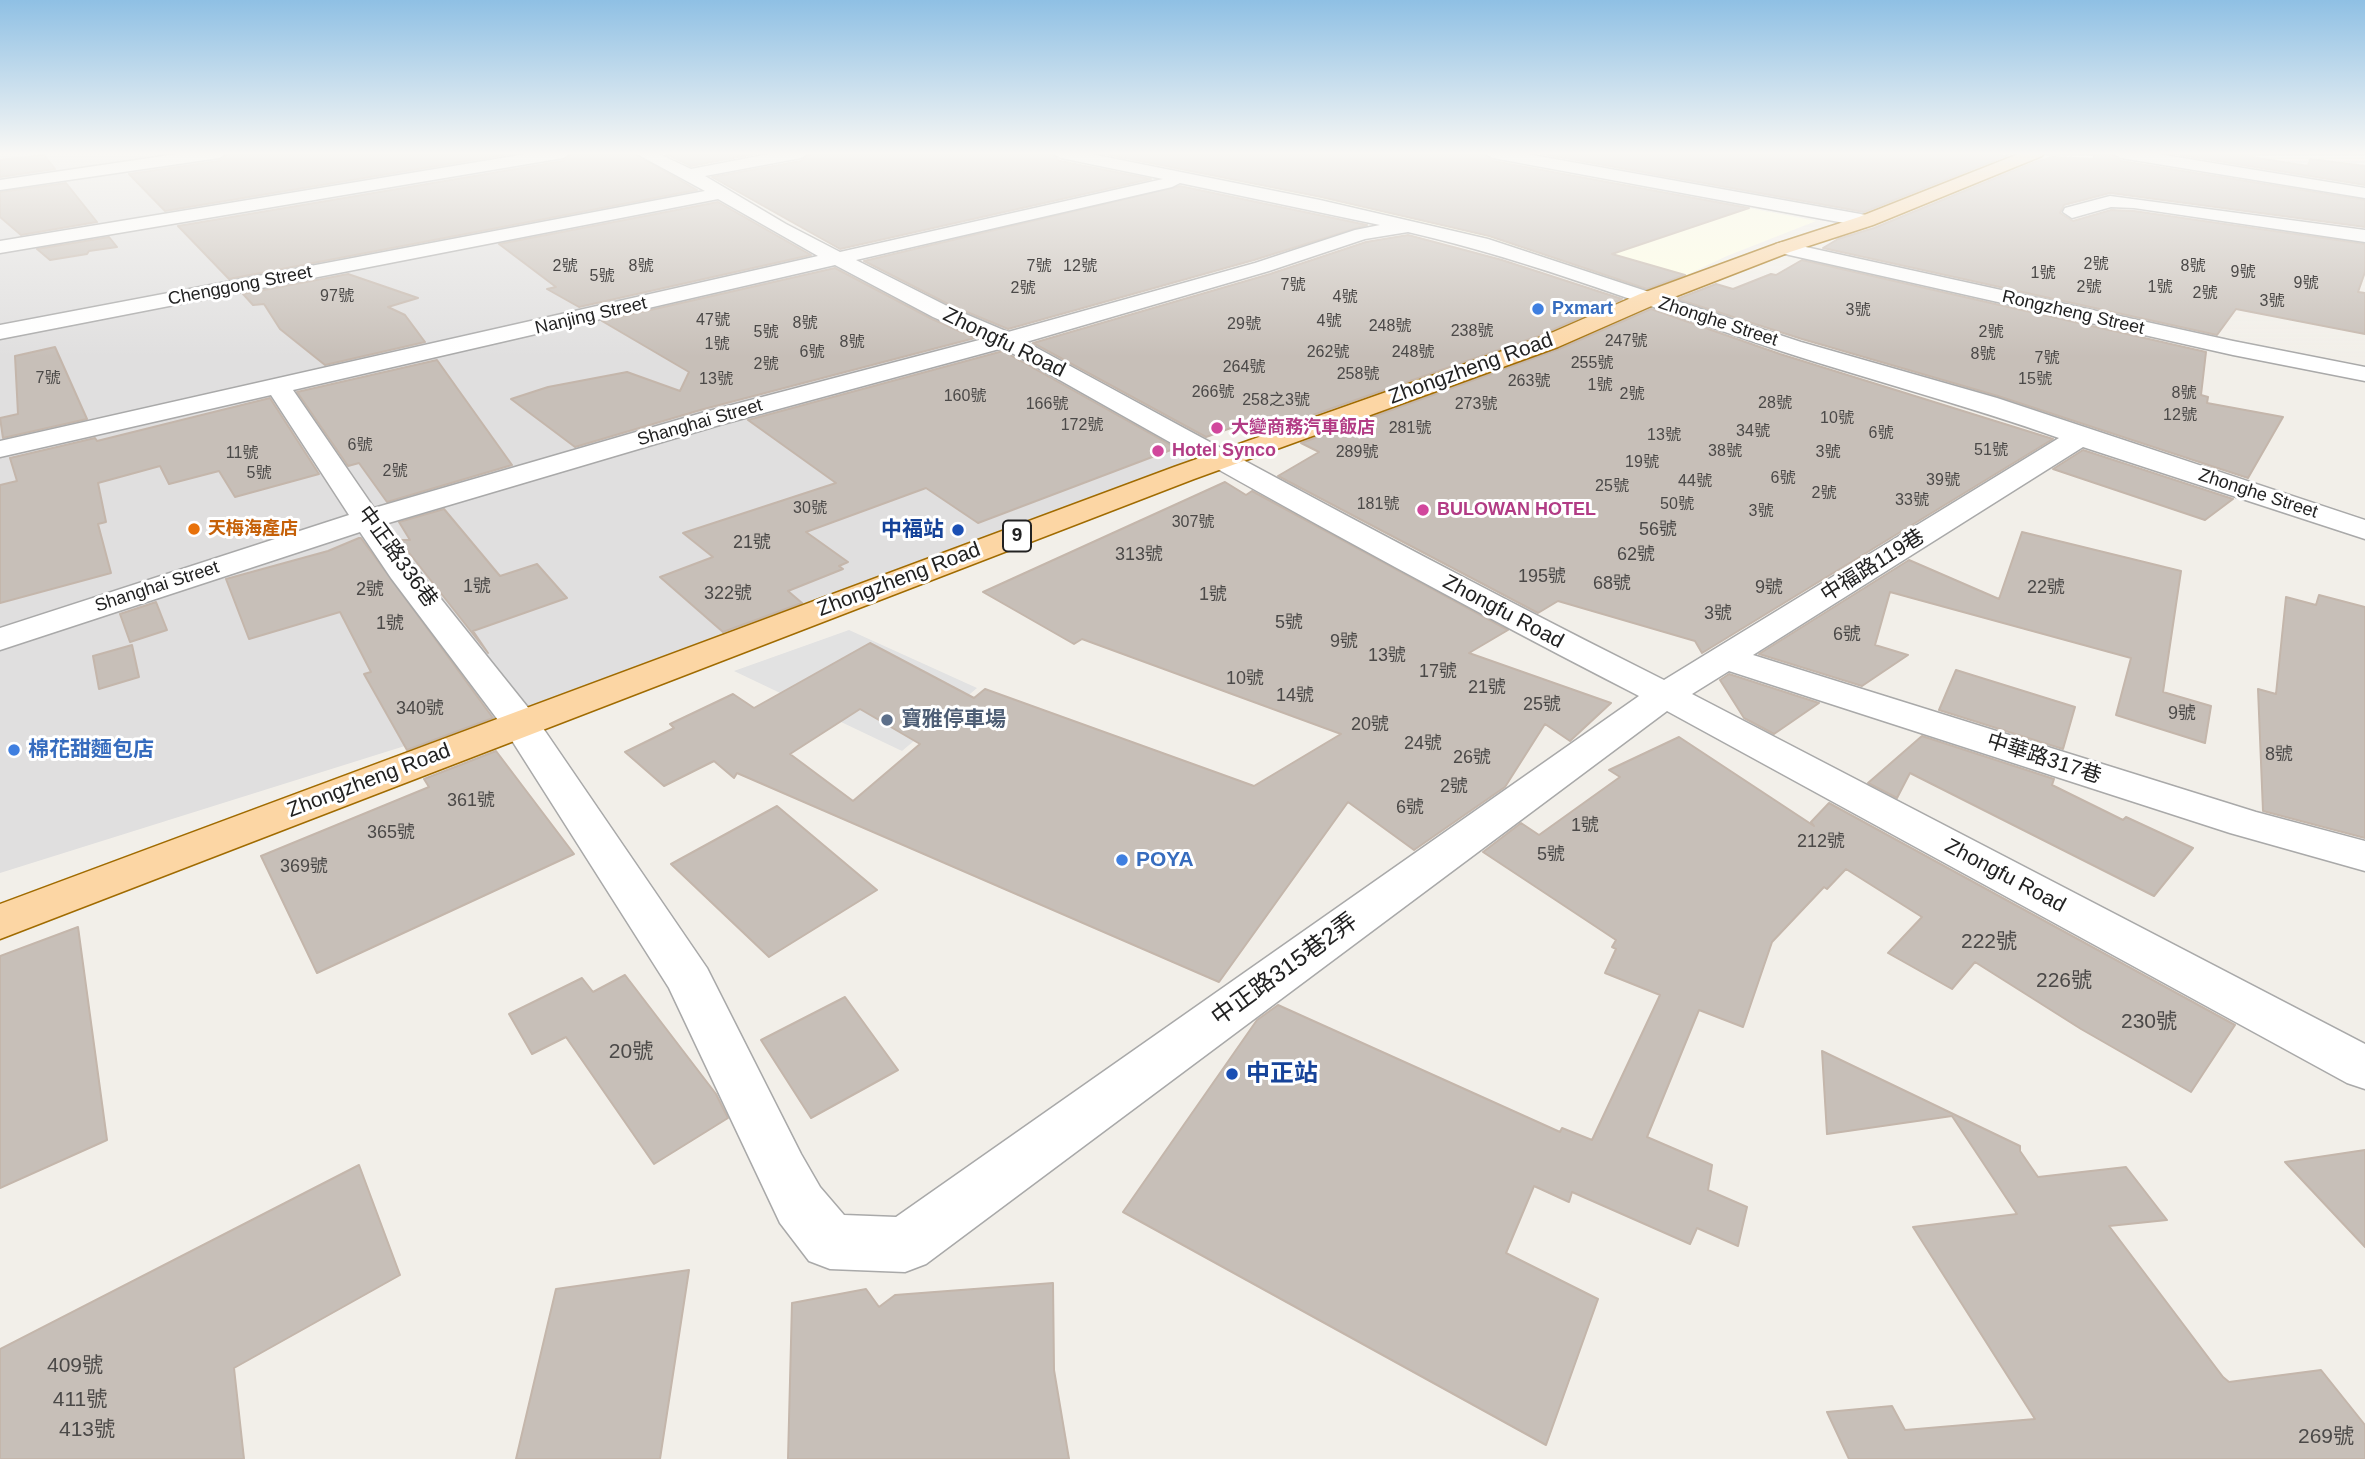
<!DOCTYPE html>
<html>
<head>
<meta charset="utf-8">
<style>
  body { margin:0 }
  canvas { display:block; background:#f2efe9 }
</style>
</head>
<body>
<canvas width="2365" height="1459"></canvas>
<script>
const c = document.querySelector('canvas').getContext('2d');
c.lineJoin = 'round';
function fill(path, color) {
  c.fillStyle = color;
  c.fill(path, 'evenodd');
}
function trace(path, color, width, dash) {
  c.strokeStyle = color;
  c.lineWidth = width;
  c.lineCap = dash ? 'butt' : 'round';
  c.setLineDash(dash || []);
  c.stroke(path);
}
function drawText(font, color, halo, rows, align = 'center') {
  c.font = font + ' Helvetica,"Noto Sans TC",sans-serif';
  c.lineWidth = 6;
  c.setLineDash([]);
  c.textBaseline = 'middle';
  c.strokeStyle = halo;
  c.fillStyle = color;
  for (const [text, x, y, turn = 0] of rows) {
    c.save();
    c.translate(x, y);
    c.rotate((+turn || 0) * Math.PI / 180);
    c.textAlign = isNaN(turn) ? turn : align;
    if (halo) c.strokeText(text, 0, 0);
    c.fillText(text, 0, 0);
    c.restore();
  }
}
fill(new Path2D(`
  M 0,153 L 635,153 L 1207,455 L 631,675 L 0,873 Z`), '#e0dfdf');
fill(new Path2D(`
  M 1468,153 L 1506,161 L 1816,221 L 1727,256 L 1648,293 L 1176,172 L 1205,164 Z`), '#ffffe5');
fill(new Path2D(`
  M 849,630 L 977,688 L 902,751 L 734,671 Z`), '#e2e2e2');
const building = new Path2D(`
  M 230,153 L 515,153 L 165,211 L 129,174 L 219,161 Z
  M 574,153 L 633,153 L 697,190 L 229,279 L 178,226 L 563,161 Z
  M 664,153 L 759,153 L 691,166 Z
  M 812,153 L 1050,153 L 1060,161 L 1151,179 L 840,249 L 712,177 L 801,161 Z
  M 1100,153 L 1482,153 L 1493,161 L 1749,208 L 1612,254 L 1685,275 L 1647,289 L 1489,236 L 1321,197 Z
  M 1537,153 L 1992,153 L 2006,156 L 1864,212 Z
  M 2094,153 L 2110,153 L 2121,161 L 2365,200 L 2365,227 L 2110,193 L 2064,205 L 2060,213 L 2073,221 L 2111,210 L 2134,211 L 2365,244 L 2365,272 L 2358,292 L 2365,293 L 2365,334 L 2236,309 L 2217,335 L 1823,248 L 1838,239 L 1874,228 L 2035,162 L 2053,157 L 2094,159 Z
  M 2169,153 L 2253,153 L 2252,157 L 2308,166 L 2310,159 L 2365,166 L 2365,185 Z
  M 44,155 L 55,169 L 0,177 L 0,160 Z
  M 66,183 L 97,222 L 21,235 L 0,217 L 0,192 Z
  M 1180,186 L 1367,225 L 1254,260 L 1008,329 L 950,305 L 864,261 Z
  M 718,202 L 811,255 L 579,307 L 547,289 L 556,287 L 499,244 Z
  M 1408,235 L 1502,260 L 1622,299 L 1541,335 L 1273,429 L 1253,420 L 1206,437 L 1033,343 L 1270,274 L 1366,242 Z
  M 109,237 L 117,247 L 89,251 L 87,254 L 50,260 L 37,249 Z
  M 1802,260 L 2206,352 L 2201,395 L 2208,397 L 2207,403 L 2283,417 L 2248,478 L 1998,396 L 1802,339 L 1677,299 L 1716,284 L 1733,289 L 1771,274 L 1776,275 Z
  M 835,268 L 932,319 L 975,338 L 704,409 L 575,447 L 511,399 L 548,387 L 627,372 L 680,391 L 689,372 L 602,321 Z
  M 348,274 L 418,298 L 388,307 L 405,315 L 425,342 L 325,365 L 280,329 L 264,304 L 253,305 L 243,294 Z
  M 1651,309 L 1780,354 L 2053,439 L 1702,653 L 1695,641 L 1558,601 L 1538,613 L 1278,476 L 1319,452 L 1301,443 L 1559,349 Z
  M 55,347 L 87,419 L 3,438 L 0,418 L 18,414 L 15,356 Z
  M 1003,351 L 1176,448 L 978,523 L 926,488 L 806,532 L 848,562 L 839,566 L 843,569 L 788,591 L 802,603 L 723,632 L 660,577 L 713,557 L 683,533 L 836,483 L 748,420 Z
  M 437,360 L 512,465 L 387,502 L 359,463 L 348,466 L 297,392 Z
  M 270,398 L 319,474 L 235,497 L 219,471 L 169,484 L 160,466 L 98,483 L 106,522 L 98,524 L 111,573 L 0,603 L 0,485 L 17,481 L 10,458 L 95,438 L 97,441 Z
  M 2083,450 L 2233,499 L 2205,520 L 2053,469 Z
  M 1225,482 L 1246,495 L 1252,491 L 1508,630 L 1469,653 L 1611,703 L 1570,741 L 1545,724 L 1505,787 L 1414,850 L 1348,802 L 1219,982 L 737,773 L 734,778 L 714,761 L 664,786 L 625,752 L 674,728 L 670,724 L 733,694 L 754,708 L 870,643 L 974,698 L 985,689 L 1254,786 L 1341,734 L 1082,639 L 1074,644 L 983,592 ZM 860,709 L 920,744 L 853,801 L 790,754 Z
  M 444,509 L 500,576 L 537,564 L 567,598 L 473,631 L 488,653 L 399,540 L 410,540 L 399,522 Z
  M 2022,532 L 2181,571 L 2163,692 L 2211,706 L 2205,743 L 2116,715 L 2131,658 L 1890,592 L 1875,645 L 1908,655 L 1862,686 L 1759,654 L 1909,560 L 1999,599 Z
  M 359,538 L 361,538 L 493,718 L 407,750 L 364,674 L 371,672 L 340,612 L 249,639 L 226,579 L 328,551 Z
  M 2319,595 L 2365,607 L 2365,838 L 2263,811 L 2258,689 L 2276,694 L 2286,597 L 2316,605 Z
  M 156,602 L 167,630 L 130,642 L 120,614 Z
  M 132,645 L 139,677 L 99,689 L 93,656 Z
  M 1956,670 L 2075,707 L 2063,749 L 1939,710 Z
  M 1729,674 L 1819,703 L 1774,734 L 1744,718 L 1720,680 Z
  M 1922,736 L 2054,779 L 2052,785 L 2123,820 L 2126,817 L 2193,848 L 2154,896 L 1910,773 L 1897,798 L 1868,783 Z
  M 1679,737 L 1814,826 L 1811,822 L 1829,803 L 2235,1025 L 2191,1092 L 2081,1029 L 1975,962 L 1952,989 L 1888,953 L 1922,917 L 1846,869 L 1827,889 L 1824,887 L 1772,942 L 1743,1027 L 1699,1010 L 1647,1137 L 1712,1165 L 1708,1190 L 1747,1207 L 1738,1246 L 1697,1228 L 1690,1244 L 1572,1192 L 1569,1202 L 1534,1186 L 1506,1253 L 1598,1299 L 1546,1445 L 1123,1212 L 1257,1020 L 1278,1005 L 1560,1132 L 1562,1128 L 1592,1140 L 1660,995 L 1605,973 L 1616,949 L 1612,947 L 1616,940 L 1483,852 L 1521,823 L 1539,835 L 1620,777 L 1609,770 Z
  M 496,751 L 574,854 L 317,973 L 261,856 L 429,787 L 424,779 Z
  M 777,806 L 877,890 L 769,957 L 671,864 Z
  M 78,927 L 107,1140 L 0,1188 L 0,956 Z
  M 625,975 L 716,1094 L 728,1118 L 654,1164 L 566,1037 L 532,1054 L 509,1014 L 582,978 L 593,992 Z
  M 845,997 L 898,1070 L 811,1118 L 761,1040 Z
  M 1822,1051 L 2020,1146 L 2020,1151 L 2038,1177 L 2126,1167 L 2167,1220 L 2109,1226 L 2223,1377 L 2229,1382 L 2321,1370 L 2365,1425 L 2365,1459 L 1849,1459 L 1827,1412 L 1892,1406 L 1905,1430 L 2035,1419 L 1913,1227 L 2017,1214 L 1952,1116 L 1827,1134 Z
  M 2365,1150 L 2365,1247 L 2285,1162 Z
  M 359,1165 L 400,1275 L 234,1368 L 244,1459 L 0,1459 L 0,1349 Z
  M 689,1270 L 660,1459 L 516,1459 L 556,1289 Z
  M 1053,1283 L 1054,1370 L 1069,1459 L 788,1459 L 792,1303 L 866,1289 L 879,1307 L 895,1295 Z`);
fill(building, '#c7bfb8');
trace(building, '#c4b6ab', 2);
const minor = new Path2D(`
  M 184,153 L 227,153 L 219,158 L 0,190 L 0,180 Z
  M 532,153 L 571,153 L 563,158 L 0,253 L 0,241 Z
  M 635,153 L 657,153 L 691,169 L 774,153 L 809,153 L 801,158 L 705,176 L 786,224 L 840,252 L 1163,179 L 1061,158 L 1053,153 L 1086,153 L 1320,200 L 1488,239 L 1801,342 L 1997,398 L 2365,520 L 2365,539 L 2083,447 L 1753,655 L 2256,812 L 2365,841 L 2365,871 L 2230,833 L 1729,671 L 1692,694 L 2365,1044 L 2365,1089 L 2347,1083 L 1667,711 L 926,1264 L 905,1272 L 830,1269 L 809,1261 L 780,1223 L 669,988 L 504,728 L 391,578 L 360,532 L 0,650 L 0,628 L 349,515 L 271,395 L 0,457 L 0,441 L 818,256 L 718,199 L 0,339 L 0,325 L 705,191 ZM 1180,183 L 1380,225 L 1355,230 L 1255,263 L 1008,332 L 949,307 L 856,260 L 1172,187 ZM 1408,232 C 1535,261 1657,310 1781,351 C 1873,381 1967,405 2059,438 L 1664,680 C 1448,572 1237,457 1026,342 L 1269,271 L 1365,239 ZM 835,265 L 933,317 L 983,339 L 705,412 L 374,508 L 293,390 ZM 1003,348 C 1213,467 1424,586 1639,696 L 896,1217 L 844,1215 L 820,1187 L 801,1154 L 707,968 L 534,715 L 413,564 L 385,524 L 723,424 Z
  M 1485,153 L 1521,153 L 1866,215 L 1875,221 L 1866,227 L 1493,158 Z
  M 2113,153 L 2152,153 L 2365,188 L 2365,198 L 2121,158 Z
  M 2110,196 L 2365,230 L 2365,242 L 2134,208 L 2111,207 L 2072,218 L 2063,212 L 2065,208 Z
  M 1783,242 L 2233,341 L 2365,367 L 2365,381 L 2233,355 L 1776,252 L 1773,248 L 1776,244 Z`);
const major = new Path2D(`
  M 2021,153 L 2044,153 L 2042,156 L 1873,225 L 1790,252 L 1656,304 L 1558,347 L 1194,479 L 0,939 L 0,904 L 1174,467 L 1542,337 L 1640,294 L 1776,244 L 1859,217 Z`);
trace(minor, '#a9a9a9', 3);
trace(major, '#a06b00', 3);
fill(minor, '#fff');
fill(major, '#fcd6a4');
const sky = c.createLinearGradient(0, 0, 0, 357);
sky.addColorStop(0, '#8fc0e4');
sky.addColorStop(0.43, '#f9f8f5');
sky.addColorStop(1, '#f9f8f500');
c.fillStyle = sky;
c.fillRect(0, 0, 2365, 357);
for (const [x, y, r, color] of [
  [1538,309,7,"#3f7fe0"],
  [1217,428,7,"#d1479c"],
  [1158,451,7,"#d1479c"],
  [1423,510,7,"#d1479c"],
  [194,529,7,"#e8710a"],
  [958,530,7,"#1a4fb4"],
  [887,720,7,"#5c6f8a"],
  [14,750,7,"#3f7fe0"],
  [1122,860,7,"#3f7fe0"],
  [1232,1074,7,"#1a4fb4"]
]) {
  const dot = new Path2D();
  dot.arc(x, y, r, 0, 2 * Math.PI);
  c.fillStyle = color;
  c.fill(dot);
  trace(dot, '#fff', 2.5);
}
drawText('16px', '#4b4948', null, [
  ["2號",2096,265],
  ["2號",565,267],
  ["8號",641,267],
  ["7號",1039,267],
  ["12號",1080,267],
  ["8號",2193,267],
  ["9號",2243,273],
  ["1號",2043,274],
  ["5號",602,277],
  ["9號",2306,284],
  ["7號",1293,286],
  ["2號",2089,288],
  ["1號",2160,288],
  ["2號",1023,289],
  ["2號",2205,294],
  ["97號",337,297],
  ["4號",1345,298],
  ["3號",2272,302],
  ["3號",1858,311],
  ["47號",713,321],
  ["4號",1329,322],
  ["8號",805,324],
  ["29號",1244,325],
  ["248號",1390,327],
  ["238號",1472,332],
  ["5號",766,333],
  ["2號",1991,333],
  ["247號",1626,342],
  ["8號",852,343],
  ["1號",717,345],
  ["6號",812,353],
  ["262號",1328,353],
  ["248號",1413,353],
  ["8號",1983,355],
  ["7號",2047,359],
  ["255號",1592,364],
  ["2號",766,365],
  ["264號",1244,368],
  ["258號",1358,375],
  ["7號",48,379],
  ["13號",716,380],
  ["15號",2035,380],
  ["263號",1529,382],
  ["1號",1600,386],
  ["266號",1213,393],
  ["8號",2184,394],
  ["2號",1632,395],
  ["160號",965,397],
  ["258之3號",1276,401],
  ["28號",1775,404],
  ["166號",1047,405],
  ["273號",1476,405],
  ["12號",2180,416],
  ["10號",1837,419],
  ["172號",1082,426],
  ["281號",1410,429],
  ["34號",1753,432],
  ["6號",1881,434],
  ["13號",1664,436],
  ["6號",360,446],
  ["51號",1991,451],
  ["38號",1725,452],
  ["289號",1357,453],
  ["3號",1828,453],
  ["11號",242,454],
  ["19號",1642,463],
  ["2號",395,472],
  ["5號",259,474],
  ["6號",1783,479],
  ["39號",1943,481],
  ["44號",1695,482],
  ["25號",1612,487],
  ["2號",1824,494],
  ["33號",1912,501],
  ["181號",1378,505],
  ["50號",1677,505],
  ["30號",810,509],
  ["3號",1761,512],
  ["307號",1193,523]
]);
drawText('18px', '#222', '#fff', [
  ["Chenggong Street",240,286,-11],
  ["Rongzheng Street",2073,313,13],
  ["Nanjing Street",591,316,-13],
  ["Zhonghe Street",1718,322,18],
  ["Shanghai Street",700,423,-16],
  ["Zhonghe Street",2258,494,18],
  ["Shanghai Street",157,587,-18]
]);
drawText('bold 18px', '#366cbe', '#fff', [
  ["Pxmart",1552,309]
], 'left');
drawText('bold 18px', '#b23c85', '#fff', [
  ["大變商務汽車飯店",1231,428],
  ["Hotel Synco",1172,451],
  ["BULOWAN HOTEL",1437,510]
], 'left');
drawText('bold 18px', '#c56008', '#fff', [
  ["天梅海產店",208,529]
], 'left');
drawText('18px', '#4b4948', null, [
  ["56號",1658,530],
  ["21號",752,543],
  ["313號",1139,555],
  ["62號",1636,555],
  ["195號",1542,577],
  ["68號",1612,584],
  ["1號",477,587],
  ["9號",1769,588],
  ["22號",2046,588],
  ["2號",370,590],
  ["322號",728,594],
  ["1號",1213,595],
  ["3號",1718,614],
  ["5號",1289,623],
  ["1號",390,624],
  ["6號",1847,635],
  ["9號",1344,642],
  ["13號",1387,656],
  ["17號",1438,672],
  ["10號",1245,679],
  ["21號",1487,688],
  ["14號",1295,696],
  ["25號",1542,705],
  ["340號",420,709],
  ["9號",2182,714],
  ["20號",1370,725],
  ["24號",1423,744],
  ["8號",2279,755],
  ["26號",1472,758],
  ["2號",1454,787],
  ["361號",471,801],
  ["6號",1410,808],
  ["1號",1585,826],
  ["365號",391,833],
  ["212號",1821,842],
  ["5號",1551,855],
  ["369號",304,867]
]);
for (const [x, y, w] of [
  [1017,536,28]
]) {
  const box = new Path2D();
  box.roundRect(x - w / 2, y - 15.5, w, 31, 5);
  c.fillStyle = '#fff';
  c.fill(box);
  trace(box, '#222', 2);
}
drawText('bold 19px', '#222', null, [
  ["9",1017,536]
]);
drawText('21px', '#222', '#fff', [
  ["Zhongfu Road",1004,343,26],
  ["Zhongzheng Road",1471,369,-20],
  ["中正路336巷",397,557,54],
  ["中福路119巷",1873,566,-32],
  ["Zhongzheng Road",899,580,-21],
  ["Zhongfu Road",1503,612,28],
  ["中華路317巷",2044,759,18],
  ["Zhongzheng Road",369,781,-21],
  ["Zhongfu Road",2005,876,28]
]);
drawText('bold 21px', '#164399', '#fff', [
  ["中福站",944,530]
], 'right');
drawText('bold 21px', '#4e5e75', '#fff', [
  ["寶雅停車場",901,720]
], 'left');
drawText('bold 21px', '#366cbe', '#fff', [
  ["棉花甜麵包店",28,750],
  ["POYA",1136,860]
], 'left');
drawText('21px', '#4b4948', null, [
  ["222號",1989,942],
  ["226號",2064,981],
  ["230號",2149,1022],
  ["20號",631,1052],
  ["409號",75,1366],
  ["411號",80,1400],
  ["413號",87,1430],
  ["269號",2326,1437]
]);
drawText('24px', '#222', '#fff', [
  ["中正路315巷2弄",1285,970,-36]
]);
drawText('bold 24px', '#164399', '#fff', [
  ["中正站",1246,1074]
], 'left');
</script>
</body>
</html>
